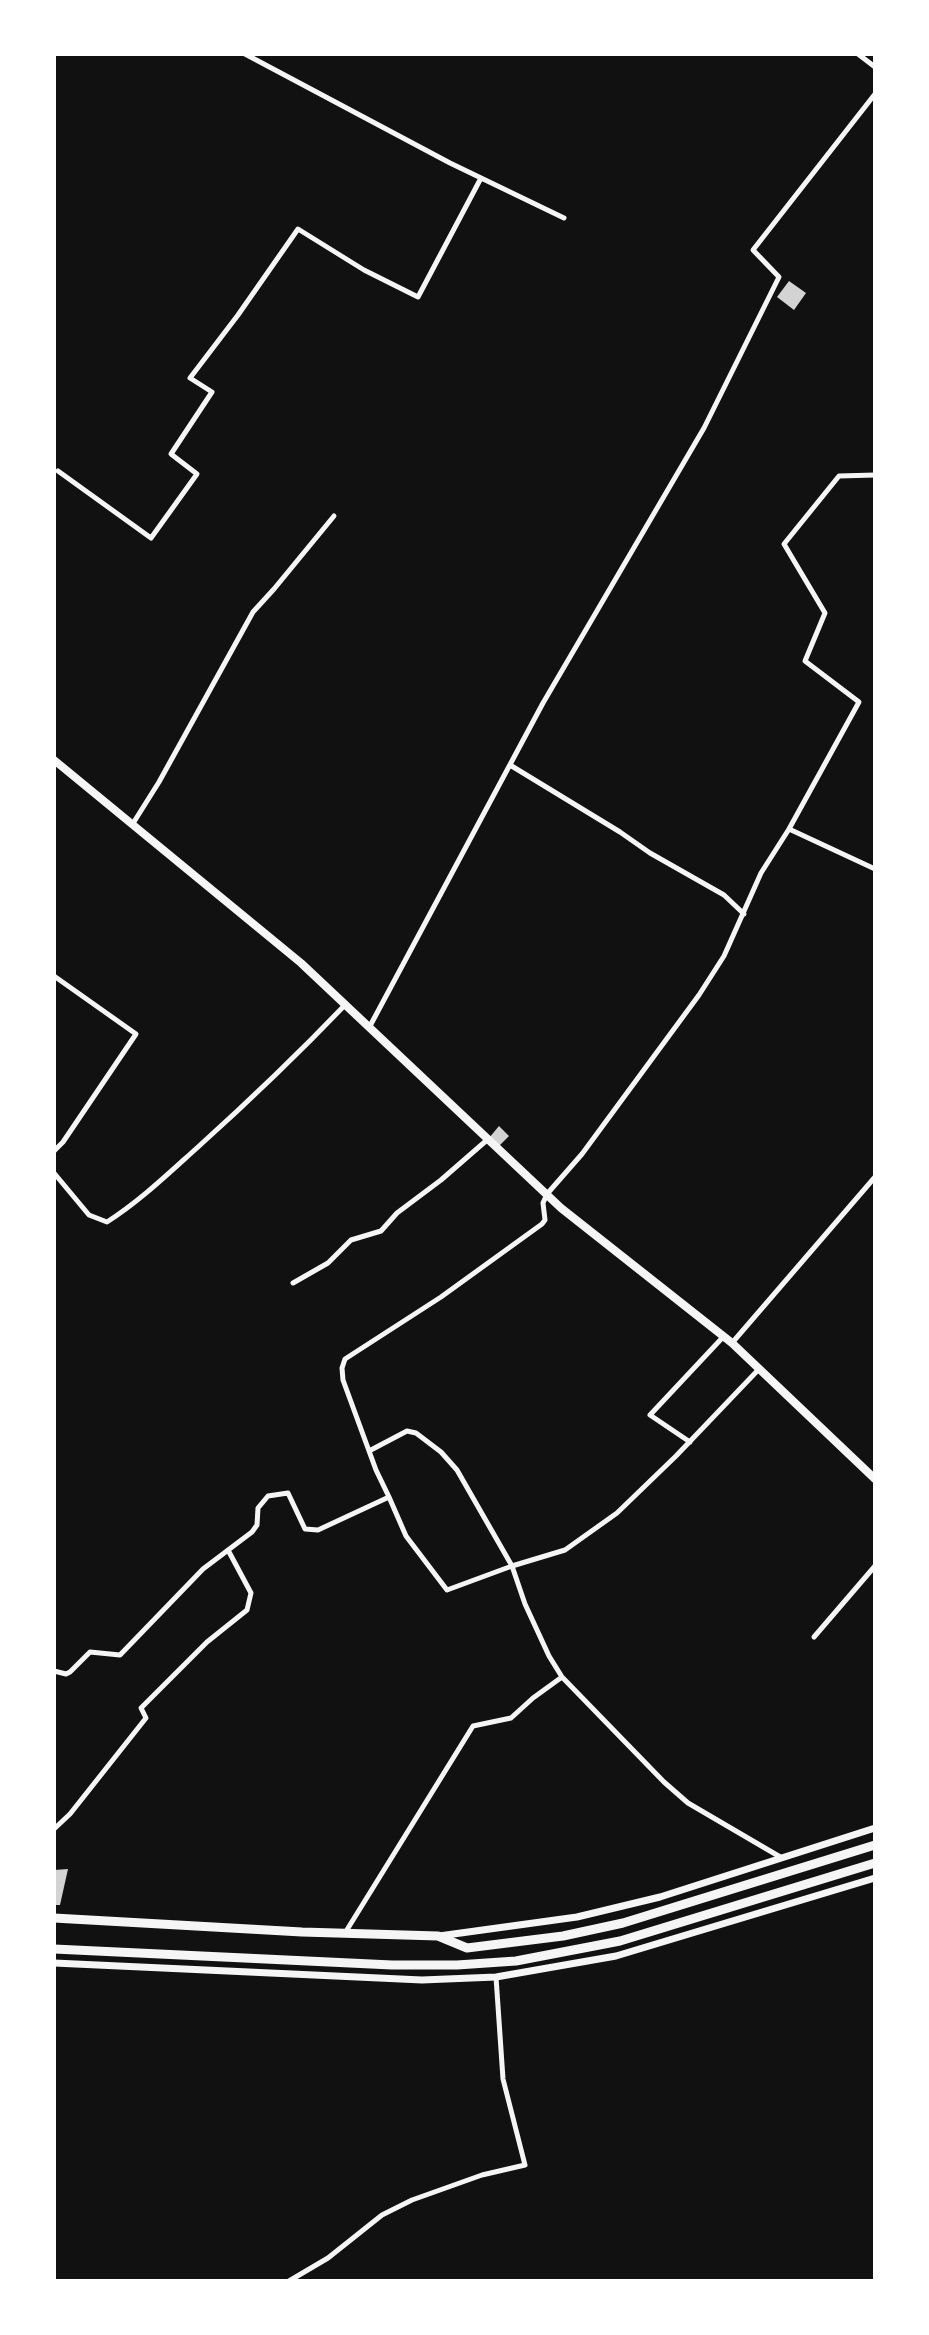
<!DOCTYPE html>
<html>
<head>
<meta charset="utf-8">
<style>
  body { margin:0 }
  #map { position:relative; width:929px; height:2335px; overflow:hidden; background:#111; font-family:"Open Sans",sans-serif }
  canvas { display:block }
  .frame { position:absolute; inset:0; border:56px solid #fff; pointer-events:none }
</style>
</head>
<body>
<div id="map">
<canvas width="929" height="2335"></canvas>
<div class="frame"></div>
</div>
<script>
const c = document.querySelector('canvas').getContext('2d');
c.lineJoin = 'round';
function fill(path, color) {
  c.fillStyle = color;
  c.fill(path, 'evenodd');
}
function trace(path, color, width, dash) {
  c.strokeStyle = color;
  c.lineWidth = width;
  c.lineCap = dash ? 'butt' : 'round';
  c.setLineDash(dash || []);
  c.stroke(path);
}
fill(new Path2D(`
  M 789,281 L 806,293 L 794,310 L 777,297 Z
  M 499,1126 L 509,1136 L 499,1146 L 489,1138 Z
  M 68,1869 L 60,1905 L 54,1905 L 54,1870 Z`), '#d3d3d3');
trace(new Path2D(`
  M 245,54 L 450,163 L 564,218
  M 858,54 L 875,67
  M 58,471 L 151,538 L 197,474 L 171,454 L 212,392 L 190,378 L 238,315 L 298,229 L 364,270 L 418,297 L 481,178
  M 510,765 L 620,832 L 650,853 L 724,895 L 744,914
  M 132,825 L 159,782 L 253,612 L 274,589 L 334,516
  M 789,829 L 859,702 L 805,661 L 825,613 L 784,544 L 839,476 L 875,475
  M 54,976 L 136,1034 L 63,1142 L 54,1151
  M 370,1026 L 543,703 L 704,428 L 779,277 L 753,250 L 875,94
  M 54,1173 L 89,1215 L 107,1222 C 140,1201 169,1173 198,1147 C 249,1101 298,1054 345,1005
  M 293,1283 L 328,1263 L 351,1240 L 381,1231 L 397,1213 L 441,1180 L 487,1140
  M 732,1343 L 875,1177
  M 690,1442 L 650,1415 L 724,1336
  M 369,1451 L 407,1431 L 416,1433 L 441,1452 L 457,1470 L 512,1566 L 525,1604 L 549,1656 L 562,1677 L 664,1782 L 688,1803 L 782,1858
  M 389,1497 L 376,1470 L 343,1380 L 342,1368 L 345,1359 L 441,1297 L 542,1224 L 545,1220 L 543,1203 L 547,1194 L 582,1154 L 699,995 L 724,956 L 761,873 L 789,829 L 875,869
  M 814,1637 L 875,1566
  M 54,1671 L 66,1674 L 70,1672 L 90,1652 L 120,1655 L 203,1569 L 252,1532 L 257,1525 L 258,1508 L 268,1496 L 288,1493 L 305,1529 L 318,1530 L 389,1497 L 406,1536 L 447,1590 L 512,1566 L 565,1550 L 617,1513 L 676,1456 L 760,1368
  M 54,1829 L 70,1814 L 146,1718 L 141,1708 L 207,1642 L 247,1610 L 251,1593 L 228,1550
  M 345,1933 L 473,1726 L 511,1718 L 533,1698 L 562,1677
  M 289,2281 L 328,2258 L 382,2215 L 412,2200 L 482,2175 L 525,2165 L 503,2079 L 496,1977`), '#f5f5f5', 5);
trace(new Path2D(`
  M 439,1936 L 577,1917 L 660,1897 L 875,1828
  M 54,1963 L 422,1980 L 496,1977 L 616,1956 L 875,1878`), '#f5f5f5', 7);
trace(new Path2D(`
  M 54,760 L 301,963 L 561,1208 L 732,1343 L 875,1479`), '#f5f5f5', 8);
trace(new Path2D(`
  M 54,1918 L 302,1932 L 438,1936 L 467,1948 L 563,1936 L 623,1923 L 875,1845
  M 54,1949 L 392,1965 L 457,1965 L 516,1961 L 620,1941 L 875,1863`), '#f5f5f5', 9);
</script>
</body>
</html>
